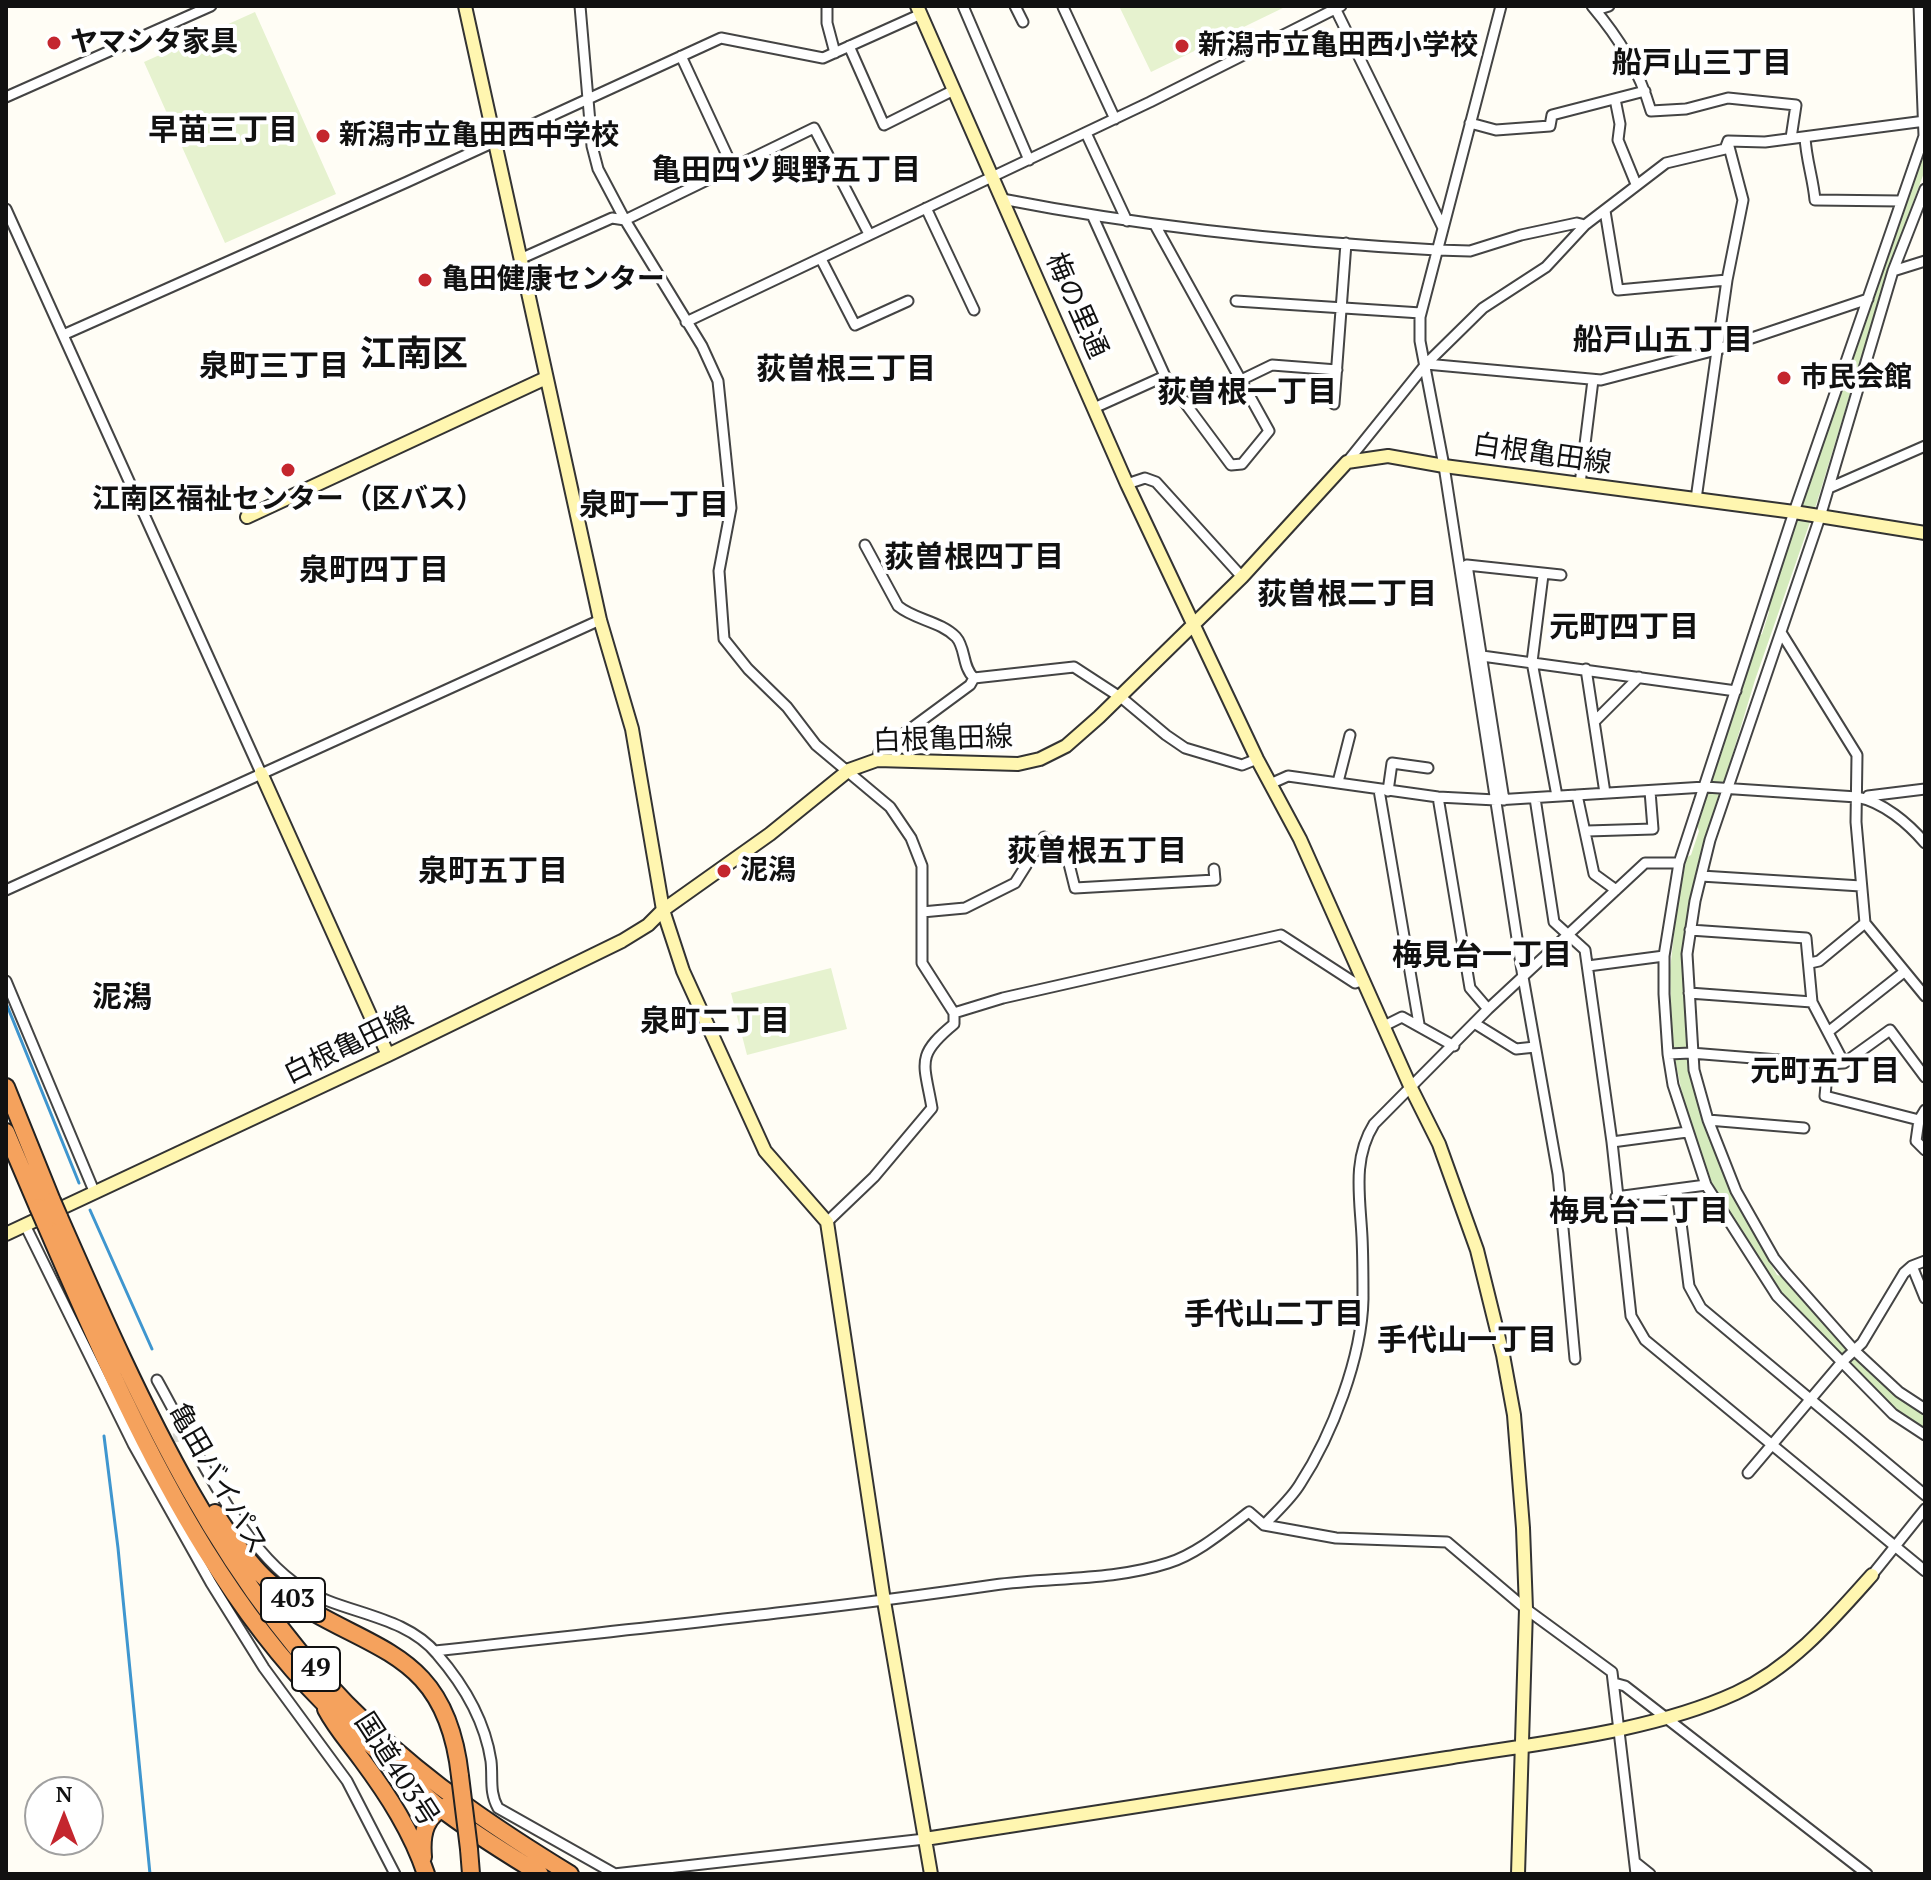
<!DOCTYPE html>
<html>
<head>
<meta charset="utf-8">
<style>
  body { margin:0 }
  #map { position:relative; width:1931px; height:1880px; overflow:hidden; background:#fffdf5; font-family:"PT Serif",serif }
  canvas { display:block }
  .frame { position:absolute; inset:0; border:8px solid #111; pointer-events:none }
  .north { position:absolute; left:24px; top:1776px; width:80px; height:80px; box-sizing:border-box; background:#fff; border:2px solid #a0a0a0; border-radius:50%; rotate:0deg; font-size:22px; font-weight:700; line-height:32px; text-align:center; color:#111 }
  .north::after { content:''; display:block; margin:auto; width:28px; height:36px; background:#c4262e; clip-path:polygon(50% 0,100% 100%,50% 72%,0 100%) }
</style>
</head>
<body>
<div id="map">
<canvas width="1931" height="1880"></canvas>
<div class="frame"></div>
<div class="north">N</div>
</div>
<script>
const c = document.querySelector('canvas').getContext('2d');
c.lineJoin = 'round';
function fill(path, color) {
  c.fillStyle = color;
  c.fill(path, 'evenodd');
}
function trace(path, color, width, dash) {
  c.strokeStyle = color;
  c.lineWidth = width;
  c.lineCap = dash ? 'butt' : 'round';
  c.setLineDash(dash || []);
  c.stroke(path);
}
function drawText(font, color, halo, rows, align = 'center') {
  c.font = font + ' "PT Serif","Noto Sans JP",serif';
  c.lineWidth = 8;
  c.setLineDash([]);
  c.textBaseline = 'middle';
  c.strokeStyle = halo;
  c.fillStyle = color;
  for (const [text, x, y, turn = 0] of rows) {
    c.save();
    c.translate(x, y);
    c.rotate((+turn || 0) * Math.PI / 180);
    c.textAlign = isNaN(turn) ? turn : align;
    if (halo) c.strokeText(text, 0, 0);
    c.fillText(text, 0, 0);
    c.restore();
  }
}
fill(new Path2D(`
  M 1925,140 L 1925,170 L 1889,267 L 1817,502 L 1755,680 L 1706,842 L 1686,925 L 1683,951 L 1686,1035 L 1689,1066 L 1703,1119 L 1730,1192 L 1777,1275 L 1784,1277 L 1889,1389 L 1925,1416 L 1925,1431 L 1882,1399 L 1780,1293 L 1723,1205 L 1710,1179 L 1683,1098 L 1672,1044 L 1670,971 L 1677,904 L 1687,857 L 1691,855 L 1699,831 L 1697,826 L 1757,637 L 1762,634 L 1769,612 L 1767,607 Z`), '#d5ebbd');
fill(new Path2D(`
  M 1119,6 L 1287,6 L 1151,72 Z
  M 255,12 L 336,194 L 225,243 L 144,62 Z
  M 831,968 L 847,1029 L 747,1055 L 731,993 Z`), '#e6f2cf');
trace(new Path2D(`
  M 6,1003 L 79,1183
  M 90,1210 L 152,1349
  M 104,1436 L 118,1548 L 150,1874`), '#3f96cf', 3);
trace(new Path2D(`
  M 160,1440 L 180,1437`), '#dbdad3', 9, [9, 4.5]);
const street = new Path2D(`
  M 580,6 L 592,146 L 598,169 L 625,220 L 702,346 L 718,381 L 731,508 L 719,571 L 724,639 L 748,669 L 787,707 L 816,745 L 890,807 L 911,838 L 922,866 L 922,963 L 954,1013 L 954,1024 C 915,1056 924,1062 932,1108 L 874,1177 L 827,1222
  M 827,6 L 827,23 L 835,53
  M 963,6 L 1029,160
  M 1015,6 L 1023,22
  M 1334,6 L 1443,228
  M 1501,6 L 1420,317 L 1420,341 L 1444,466 L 1523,977 L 1558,1174 L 1575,1359
  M 1592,6 C 1619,38 1639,70 1651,111 L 1686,109 L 1728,98 L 1796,105 L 1791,138
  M 1919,6 L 1924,136 L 1794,512 L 1679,863 L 1664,956 L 1664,994 L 1668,1054 L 1673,1085 L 1706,1185 L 1777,1296 L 1893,1414 L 1925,1435
  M 1063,7 L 1115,119
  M 1596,10 L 1609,6
  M 849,46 L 884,125 L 954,90
  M 681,56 L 733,168
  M 6,97 L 211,6
  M 1615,99 L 1620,124 L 1618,140 L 1636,184
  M 1470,123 L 1496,130 L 1550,126 L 1552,115 L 1645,91
  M 1086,133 L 1127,221
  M 1805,137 C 1806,159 1813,178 1815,200 L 1901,201
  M 1925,189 L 1893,271 L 1820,517 L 1710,840 L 1695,901 L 1687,954 L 1694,1070 L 1708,1120 L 1736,1191 L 1774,1258 L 1786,1273 L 1855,1351 L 1899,1392 L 1925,1409
  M 1002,199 C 1145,227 1291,242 1437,250 L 1470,251 L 1521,235 L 1577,223 L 1585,225
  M 926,208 L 974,310
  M 6,209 L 261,773
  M 1605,211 L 1618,290 L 1727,280 L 1696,499
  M 1093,217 L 1165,376 L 1231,465 L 1242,464 L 1269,431 L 1155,225
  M 520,259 L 612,218 L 625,220 L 814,128 L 869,234
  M 821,259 L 855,325 L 908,301
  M 1893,271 L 1925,261
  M 1727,280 L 1743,200 L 1728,143
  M 1236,301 L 1421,313
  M 686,322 L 1150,102 L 1341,6
  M 63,335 L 407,182 L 721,38 L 823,58 L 921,14
  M 1426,364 L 1601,380 L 1716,350 L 1868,299
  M 1241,380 L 1272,365 L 1337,370
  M 1334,404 L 1346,243
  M 1094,408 L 1165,376
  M 1347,462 L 1426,364 L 1483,308 L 1546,267 L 1585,225 L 1666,163 L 1725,149 L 1728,141 L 1765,142 L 1925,121
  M 1127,484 L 1145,478 L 1156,482 L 1242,577
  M 1580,484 L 1593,380
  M 1829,488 L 1925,446
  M 865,545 L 898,606 C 915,620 940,621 956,637 C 966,648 962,667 974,678
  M 1543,575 L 1532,662 L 1557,796
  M 1782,634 L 1857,755 L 1856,822 L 1865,923 L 1925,996
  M 1482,656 L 1736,691
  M 1586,669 L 1605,793
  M 1594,722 L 1639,677
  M 877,760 L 879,752 L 970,685 L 974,678 L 1074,667 L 1123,699 L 1166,735 L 1185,748 L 1242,765 L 1257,759
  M 1338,782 L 1350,735
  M 1270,784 L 1288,776 L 1438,797 L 1496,800 L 1705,787 L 1857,797 C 1883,802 1908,823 1925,843
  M 1379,790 L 1419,1024
  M 1388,791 L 1392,763 L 1428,768
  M 1577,795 L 1594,874 L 1616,890
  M 1868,796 L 1925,789
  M 1438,797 L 1470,988 L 1488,1009
  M 1535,798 L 1554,922 L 1585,950 L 1612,1142 L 1631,1316 L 1645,1340 L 1925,1571
  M 1504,800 L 1467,565 L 1561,575
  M 1587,831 L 1653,829 L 1650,791
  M 1701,876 L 1861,886
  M 6,890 L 600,620
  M 922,912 L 965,908 L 1015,883 L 1044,837 L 1067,856 L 1075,888 L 1215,880 L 1214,869
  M 1690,930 L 1806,938 L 1812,1002 L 1844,1063
  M 1810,963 L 1819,961 L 1865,923
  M 1588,966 L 1664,956
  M 6,981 L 94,1191
  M 1689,993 L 1812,1002
  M 954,1013 L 1003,998 L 1281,935 L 1355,983 L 1364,980
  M 1474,1023 L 1516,1049 L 1535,1047
  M 1384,1026 L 1402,1017 L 1454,1046
  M 1828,1032 L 1904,972
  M 1668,1054 L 1691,1053 L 1828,1064 L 1844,1063 L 1890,1030 L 1925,1077
  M 1828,1064 L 1825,1096 L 1919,1120
  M 1925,1110 L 1919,1120 L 1916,1141 L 1925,1150
  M 1708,1120 L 1804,1128
  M 1612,1142 L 1687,1132
  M 1677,1191 L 1689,1286 L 1701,1308 L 1925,1495
  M 1616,1197 L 1706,1185
  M 25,1225 L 133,1444 L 211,1583 L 264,1668 L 347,1781 L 395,1874
  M 1912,1266 L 1925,1298
  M 157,1380 C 193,1444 240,1549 302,1588 C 343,1614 404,1614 437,1654 C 463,1684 485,1721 491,1761 C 493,1778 489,1792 498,1808 L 615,1874
  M 1748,1473 L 1842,1362 L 1862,1343 L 1904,1273 L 1912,1266 L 1925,1261
  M 1264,1525 C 1276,1512 1291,1499 1300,1484 C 1332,1435 1362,1357 1363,1299 C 1363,1278 1363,1258 1362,1237 C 1360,1197 1352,1159 1374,1124 L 1488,1009 L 1645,863 L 1679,863
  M 1872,1575 L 1925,1509
  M 435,1651 C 621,1630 808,1612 994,1585 C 1051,1577 1112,1581 1168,1563 C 1197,1554 1225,1530 1249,1512 L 1264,1525 L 1336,1538 L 1447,1542 L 1526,1609 L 1612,1672 L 1636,1874
  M 1614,1683 L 1625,1686 L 1867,1874
  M 1635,1862 L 1650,1874
  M 614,1874 L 925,1839`);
const secondary = new Path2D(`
  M 465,6 L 600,620 L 632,729 L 663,910 L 683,971 L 765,1151 L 827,1222 L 884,1601 L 931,1874
  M 917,6 L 1127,484 L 1257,759 L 1300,839 L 1411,1088 L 1439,1144 L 1477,1250 L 1503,1355 L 1514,1415 L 1523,1528 L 1526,1609 L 1518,1874
  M 247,517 L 546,378
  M 261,773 L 388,1055
  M 6,1234 L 388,1055 L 622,941 L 648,925 L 663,910 L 770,834 L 849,770 L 877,760 L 1018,764 L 1040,759 L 1066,746 L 1099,717 L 1242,577 L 1347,462 L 1388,456 L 1444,466 L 1794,512 L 1925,533
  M 925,1839 C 1099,1813 1273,1786 1447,1758 C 1539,1743 1651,1732 1736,1693 C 1792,1667 1832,1620 1872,1575`);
const highway = new Path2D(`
  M 6,1087 L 52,1201
  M 6,1132 L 38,1207
  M 59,1217 C 139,1399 221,1588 370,1727 C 431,1785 498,1830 570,1874
  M 45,1223 C 93,1333 141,1446 205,1549 C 238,1602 278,1657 323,1702 C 334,1713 348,1722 359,1734 C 386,1759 411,1784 439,1807 C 471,1832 506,1853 540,1874
  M 215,1513 C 228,1534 254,1571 273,1585 C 360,1654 445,1640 460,1776
  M 326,1709 C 336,1728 349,1742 362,1760 C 388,1795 412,1832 426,1874
  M 469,1849 L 471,1874
  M 423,1857 C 421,1833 425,1815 449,1805`);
trace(street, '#444', 13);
trace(secondary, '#333', 16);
trace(highway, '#222', 20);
trace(street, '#fff', 9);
trace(secondary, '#fff6b0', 12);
trace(highway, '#f5a25d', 16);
const highwayBridge = new Path2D(`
  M 52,1201 L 59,1217
  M 38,1207 L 45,1223
  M 460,1776 L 469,1849`);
trace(highwayBridge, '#222', 20, []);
trace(highwayBridge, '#f5a25d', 16);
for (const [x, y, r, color] of [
  [54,43,8,"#c4262e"],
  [1182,46,8,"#c4262e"],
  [323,136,8,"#c4262e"],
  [425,280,8,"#c4262e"],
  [1784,378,8,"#c4262e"],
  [288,470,8,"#c4262e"],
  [724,871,8,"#c4262e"]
]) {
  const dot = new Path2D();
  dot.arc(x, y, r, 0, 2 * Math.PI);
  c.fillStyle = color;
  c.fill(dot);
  trace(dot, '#fff', 3);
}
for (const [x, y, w] of [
  [293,1600,64],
  [316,1669,48]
]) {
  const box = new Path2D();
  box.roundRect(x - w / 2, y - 22, w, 44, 6);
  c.fillStyle = '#fff';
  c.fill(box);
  trace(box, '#111', 2);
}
drawText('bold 26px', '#111', null, [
  ["403",293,1600],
  ["49",316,1669]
]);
drawText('bold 28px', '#111', '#fff', [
  ["ヤマシタ家具",70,43],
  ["新潟市立亀田西小学校",1198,46],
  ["新潟市立亀田西中学校",339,136],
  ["亀田健康センター",441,280],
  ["市民会館",1800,378],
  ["江南区福祉センター（区バス）",288,500,"center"],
  ["泥潟",740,871]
], 'left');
drawText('28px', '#111', '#fff', [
  ["梅の里通",1076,306,66],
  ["白根亀田線",1542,455,8],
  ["白根亀田線",943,740,-2],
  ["白根亀田線",349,1046,-26],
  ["亀田バイパス",217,1479,60],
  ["国道403号",396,1770,57]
]);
drawText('bold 30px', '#111', '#fff', [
  ["船戸山三丁目",1702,64],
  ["早苗三丁目",223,131],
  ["亀田四ツ興野五丁目",786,171],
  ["船戸山五丁目",1663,341],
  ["泉町三丁目",274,367],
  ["荻曽根三丁目",846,370],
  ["荻曽根一丁目",1247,393],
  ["泉町一丁目",654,506],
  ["荻曽根四丁目",974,558],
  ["泉町四丁目",374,571],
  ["荻曽根二丁目",1347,595],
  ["元町四丁目",1624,628],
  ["荻曽根五丁目",1097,852],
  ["泉町五丁目",493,872],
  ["梅見台一丁目",1482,956],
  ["泥潟",122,998],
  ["泉町二丁目",715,1022],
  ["元町五丁目",1825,1072],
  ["梅見台二丁目",1639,1212],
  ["手代山二丁目",1274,1315],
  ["手代山一丁目",1467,1341]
]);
drawText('bold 36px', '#111', '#fff', [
  ["江南区",414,356]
]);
</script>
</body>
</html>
